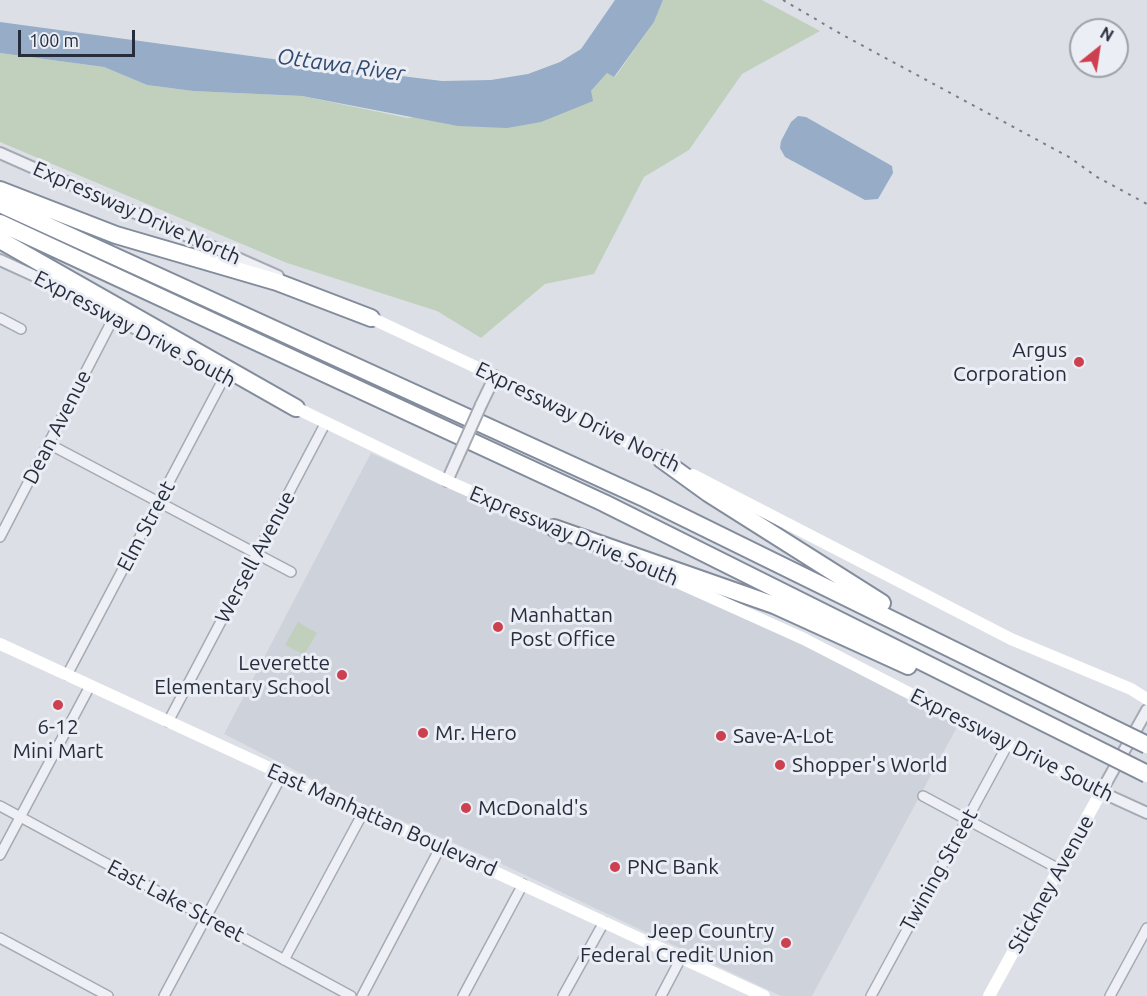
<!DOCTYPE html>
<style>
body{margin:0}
#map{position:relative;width:1147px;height:996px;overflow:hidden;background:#dce0e6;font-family:Ubuntu,sans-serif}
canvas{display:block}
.north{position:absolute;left:1069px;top:18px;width:60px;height:60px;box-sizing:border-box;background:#ebeef4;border:2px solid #9ca1aa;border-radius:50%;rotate:30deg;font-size:16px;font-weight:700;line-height:24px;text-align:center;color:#262d3c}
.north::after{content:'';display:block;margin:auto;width:21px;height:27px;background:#cc4050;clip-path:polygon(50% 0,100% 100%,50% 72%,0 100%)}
.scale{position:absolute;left:18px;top:30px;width:117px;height:27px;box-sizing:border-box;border:3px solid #262d3c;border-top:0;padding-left:8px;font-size:18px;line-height:21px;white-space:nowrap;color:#262d3c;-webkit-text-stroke:4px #ebeef4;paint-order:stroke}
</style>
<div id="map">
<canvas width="1147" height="996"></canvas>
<div class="north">N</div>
<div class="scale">100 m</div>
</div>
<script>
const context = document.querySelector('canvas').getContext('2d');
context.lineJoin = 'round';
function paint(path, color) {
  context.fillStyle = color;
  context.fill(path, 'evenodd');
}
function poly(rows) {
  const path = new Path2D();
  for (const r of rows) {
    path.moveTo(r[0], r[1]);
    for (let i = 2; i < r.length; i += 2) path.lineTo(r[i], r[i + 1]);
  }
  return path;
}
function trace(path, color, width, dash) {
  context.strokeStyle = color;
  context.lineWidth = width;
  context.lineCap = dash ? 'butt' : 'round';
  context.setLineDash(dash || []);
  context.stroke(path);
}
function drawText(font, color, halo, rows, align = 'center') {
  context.font = font + ' Ubuntu,sans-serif';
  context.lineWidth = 6;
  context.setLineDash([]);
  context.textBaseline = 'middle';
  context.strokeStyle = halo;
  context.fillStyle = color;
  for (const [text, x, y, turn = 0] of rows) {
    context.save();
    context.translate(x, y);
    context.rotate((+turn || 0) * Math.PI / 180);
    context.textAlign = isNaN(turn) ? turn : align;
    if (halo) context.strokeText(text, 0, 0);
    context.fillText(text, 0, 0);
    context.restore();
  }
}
const built = poly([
 [371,453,503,513,746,617,931,709,957,727,812,996,781,996,491,859,351,799,224,734]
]);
const green = poly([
 [663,0,762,0,820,31,742,74,689,150,644,177,594,274,545,284,481,338,437,311,287,263,0,142,0,53,104,67,147,85,193,91,302,96,408,118,591,91,607,73,615,77,654,22],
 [298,622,317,633,304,655,285,645]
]);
const water = poly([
 [615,0,663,0,654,22,614,77,607,73,591,91,593,101,541,122,507,128,458,126,302,96,193,91,147,85,104,67,0,53,0,22,361,71,442,81,491,80,528,74,560,62,581,49],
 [798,116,806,117,892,166,893,173,878,199,865,200,785,157,780,148,781,141,791,122]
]);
const minor = poly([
 [0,318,21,329],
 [49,444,291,572],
 [0,537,114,317],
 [67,675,225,376],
 [168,722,325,424],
 [923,796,1059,869],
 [0,806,351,996],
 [0,855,90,686],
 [0,938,108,996],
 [284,960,364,811],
 [164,996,282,775],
 [362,996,441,846],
 [463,996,523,884],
 [563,996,604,922],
 [661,996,681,958],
 [871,996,1008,744],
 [1110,996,1147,928]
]);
const tertiary = poly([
 [0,153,278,276],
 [0,260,48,282,221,374],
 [481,405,495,376],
 [447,481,460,452],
 [1147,710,1101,792,1147,813]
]);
const secondary = poly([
 [371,318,495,376,667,462],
 [296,408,447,481,561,531],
 [693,475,1011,639,1131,689,1147,699],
 [646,568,804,639,1101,792,989,996],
 [0,644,764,996]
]);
const motorway = poly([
 [0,190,116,235,277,282,371,318],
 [0,204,646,499,1098,721],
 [0,223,604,503,1085,743],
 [0,240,296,408],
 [661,459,708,493,882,603],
 [554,528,774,605,908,666]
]);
const rail = poly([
 [783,0,841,34,1069,157,1097,177,1147,204]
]);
const tertiaryBridge = poly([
 [460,452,481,405]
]);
const motorwayBridge = poly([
 [1098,721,1147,745],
 [1085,743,1147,774]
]);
const markers = [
 [1079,362,6,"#cc4050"],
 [498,627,6,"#cc4050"],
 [342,675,6,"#cc4050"],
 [58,705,6,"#cc4050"],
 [423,733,6,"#cc4050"],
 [721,736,6,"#cc4050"],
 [780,765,6,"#cc4050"],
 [466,808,6,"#cc4050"],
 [615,867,6,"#cc4050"],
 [786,943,6,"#cc4050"]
];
const streetNames = [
 ["Expressway Drive North",137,213,24],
 ["Expressway Drive South",135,329,28],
 ["Expressway Drive North",578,417,26],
 ["Dean Avenue",57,427,-63],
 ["Elm Street",146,526,-62],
 ["Expressway Drive South",574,536,23],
 ["Wersell Avenue",255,557,-62],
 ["Expressway Drive South",1012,745,27],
 ["East Manhattan Boulevard",382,820,24],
 ["Twining Street",939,870,-61],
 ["Stickney Avenue",1051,884,-61],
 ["East Lake Street",176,901,28]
];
const poiNames = [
 ["Argus",1067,350,"right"],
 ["Corporation",1067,374,"right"],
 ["Manhattan",510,615],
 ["Post Office",510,639],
 ["Leverette",330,663,"right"],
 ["Elementary School",330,687,"right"],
 ["6-12",58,727,"center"],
 ["Mini Mart",58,751,"center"],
 ["Mr. Hero",435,733],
 ["Save-A-Lot",733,736],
 ["Shopper's World",792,765],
 ["McDonald's",478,808],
 ["PNC Bank",627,867],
 ["Jeep Country",774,931,"right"],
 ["Federal Credit Union",774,955,"right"]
];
const waterNames = [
 ["Ottawa River",341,65,8]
];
paint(built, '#ced2db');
paint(green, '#c1d0bd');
paint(water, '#96acc7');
trace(minor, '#a5aab3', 12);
trace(tertiary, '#a5aab3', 14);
trace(motorway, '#838c9d', 20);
trace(minor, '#eef0f5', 9);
trace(tertiary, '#eef0f5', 10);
trace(secondary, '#fff', 12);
trace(motorway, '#fff', 16);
trace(rail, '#767e8f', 2, [3, 6]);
trace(tertiaryBridge, '#a5aab3', 14, []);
trace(motorwayBridge, '#838c9d', 20, []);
trace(tertiaryBridge, '#eef0f5', 10);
trace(motorwayBridge, '#fff', 16);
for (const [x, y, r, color] of markers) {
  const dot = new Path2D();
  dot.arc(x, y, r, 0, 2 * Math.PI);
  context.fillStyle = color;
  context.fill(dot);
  trace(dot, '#ebeef4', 2);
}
drawText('21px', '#262d3c', '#ebeef4', streetNames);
drawText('21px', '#262d3c', '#ebeef4', poiNames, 'left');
drawText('italic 22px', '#314a6f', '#ebeef4', waterNames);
</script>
